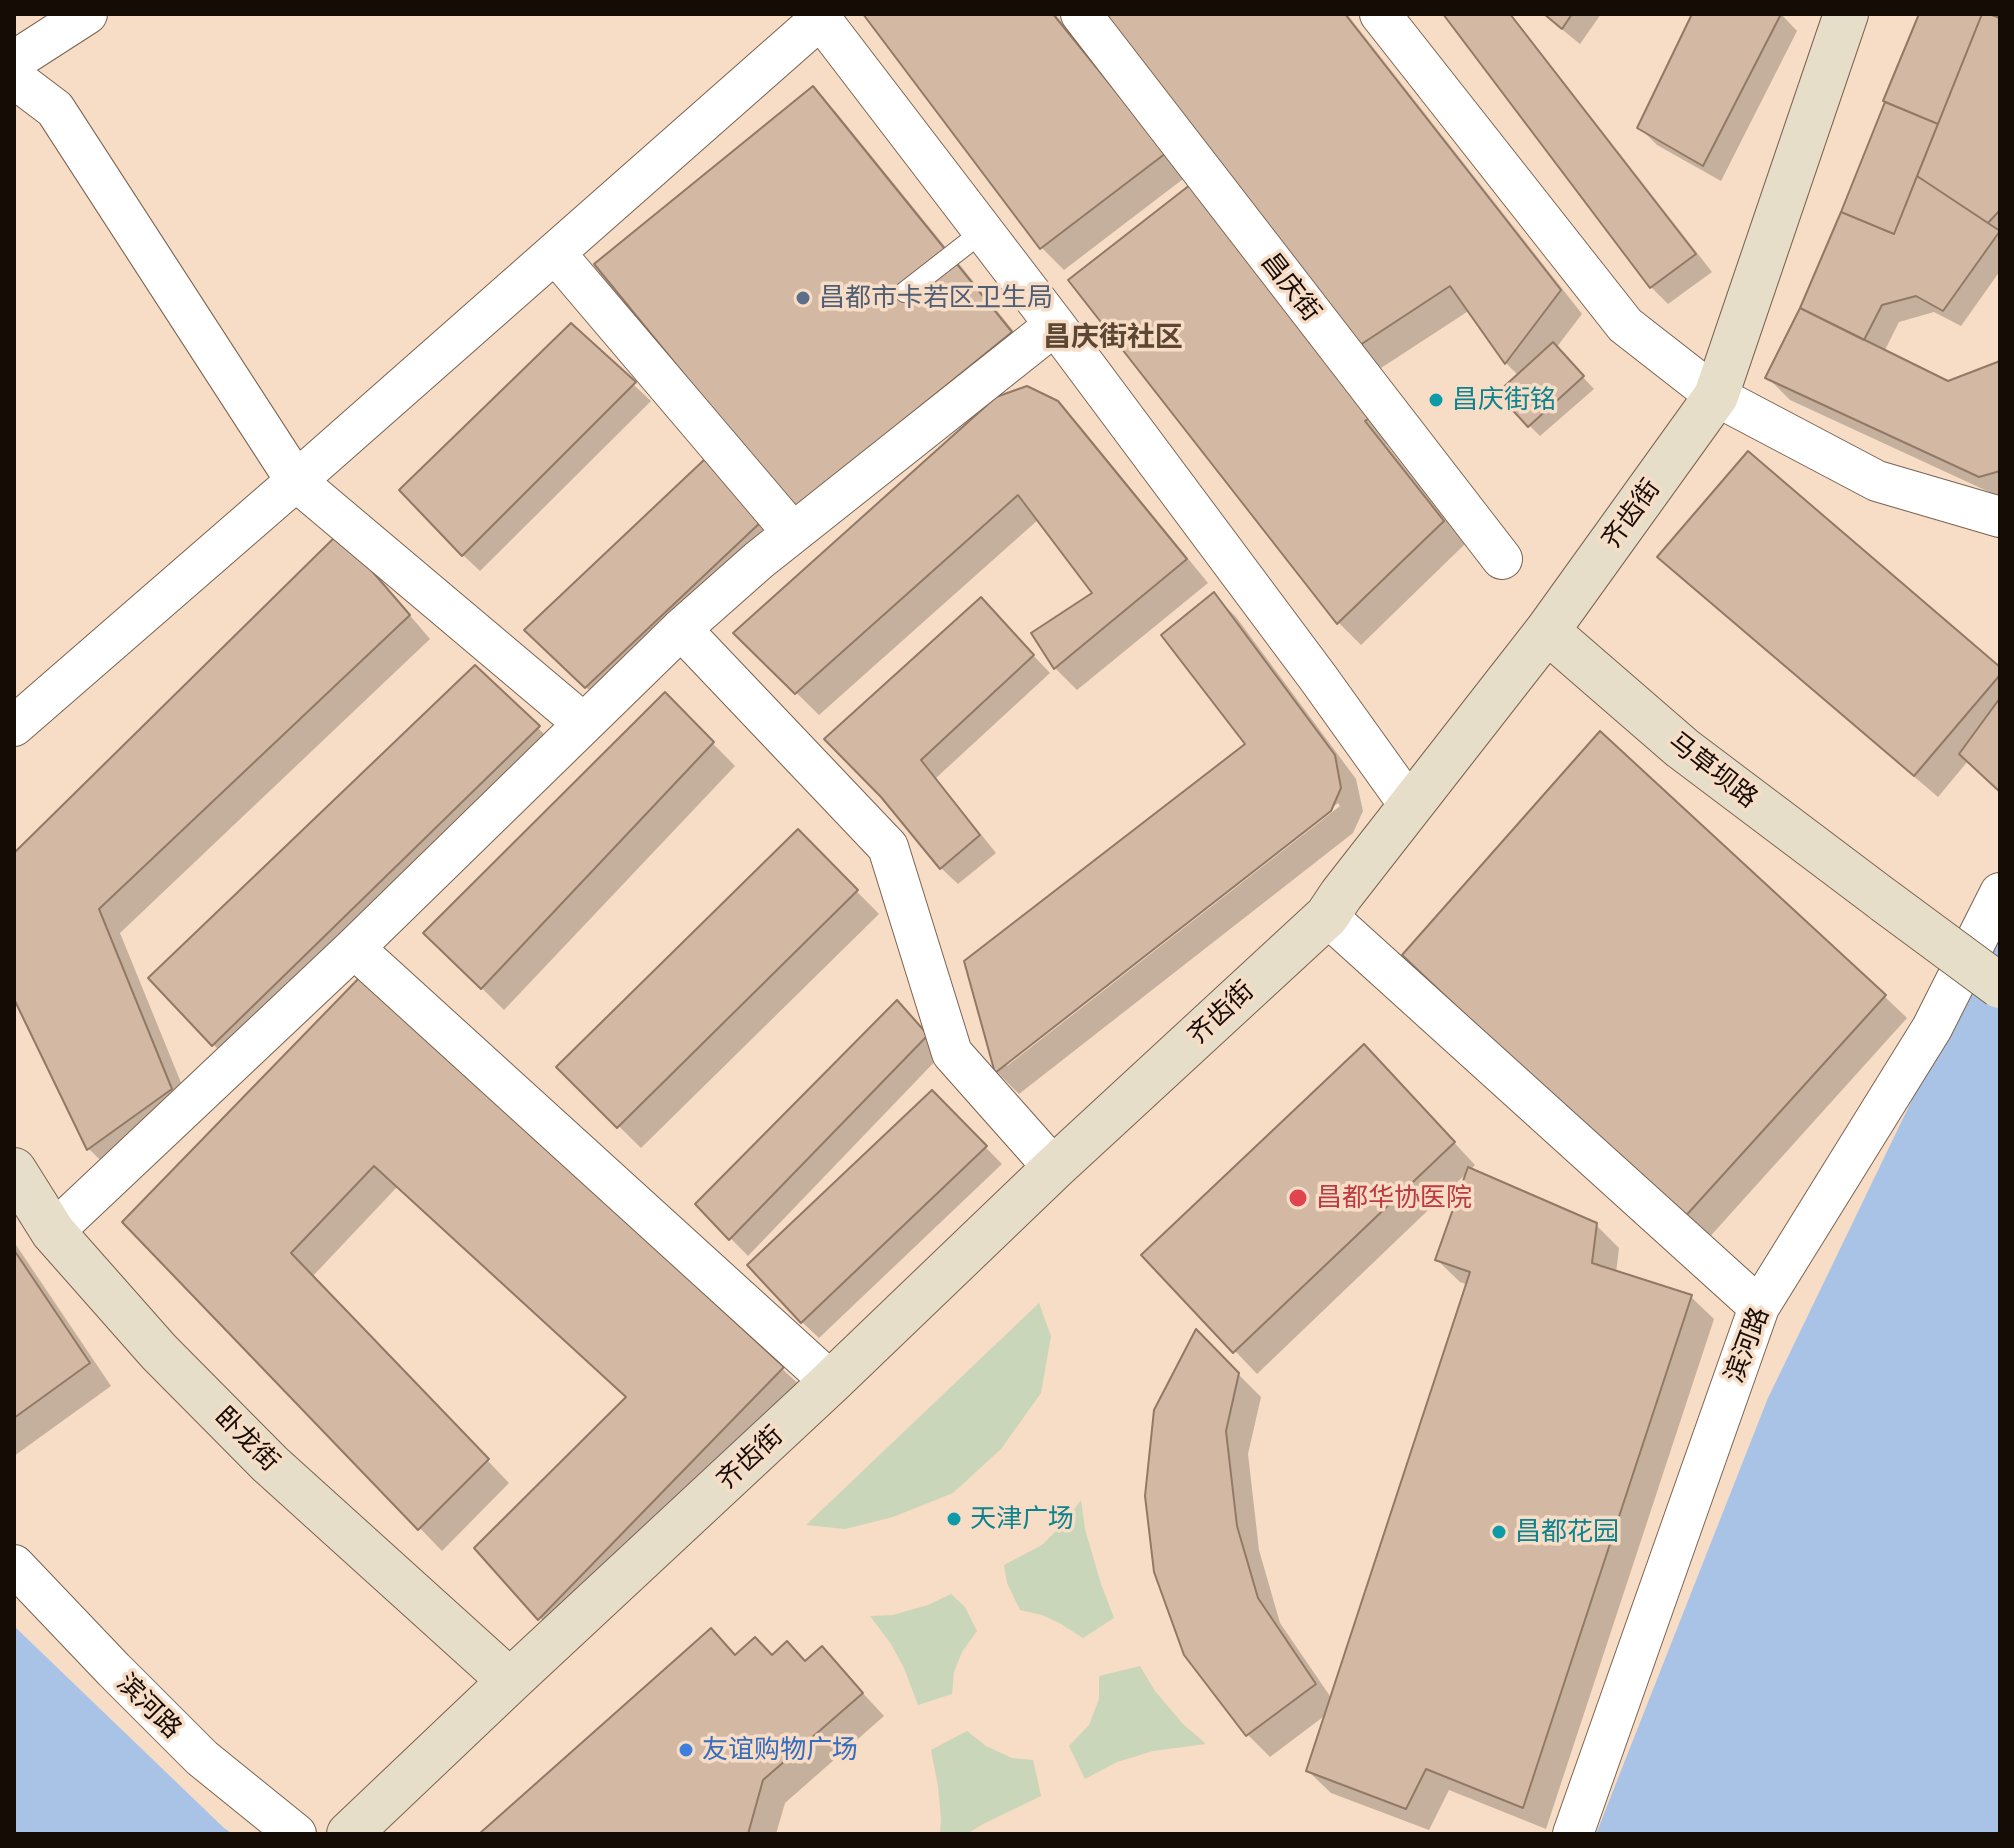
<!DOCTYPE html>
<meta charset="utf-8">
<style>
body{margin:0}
#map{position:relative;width:2014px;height:1848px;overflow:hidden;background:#f7dcc6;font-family:"Asap Condensed",sans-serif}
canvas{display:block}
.frame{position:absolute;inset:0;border:16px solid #150c06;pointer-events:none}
</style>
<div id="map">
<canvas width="2014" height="1848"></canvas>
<div class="frame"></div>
</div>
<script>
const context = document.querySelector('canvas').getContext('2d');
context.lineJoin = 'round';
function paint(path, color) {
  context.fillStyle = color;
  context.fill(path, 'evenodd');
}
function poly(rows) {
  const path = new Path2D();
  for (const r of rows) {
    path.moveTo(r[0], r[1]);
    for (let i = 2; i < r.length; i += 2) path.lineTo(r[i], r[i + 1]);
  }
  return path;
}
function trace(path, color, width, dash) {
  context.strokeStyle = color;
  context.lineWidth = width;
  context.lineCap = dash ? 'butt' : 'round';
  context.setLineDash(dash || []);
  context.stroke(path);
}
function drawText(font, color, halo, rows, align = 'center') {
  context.font = font + ' "Asap Condensed","Noto Sans SC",sans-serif';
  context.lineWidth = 7;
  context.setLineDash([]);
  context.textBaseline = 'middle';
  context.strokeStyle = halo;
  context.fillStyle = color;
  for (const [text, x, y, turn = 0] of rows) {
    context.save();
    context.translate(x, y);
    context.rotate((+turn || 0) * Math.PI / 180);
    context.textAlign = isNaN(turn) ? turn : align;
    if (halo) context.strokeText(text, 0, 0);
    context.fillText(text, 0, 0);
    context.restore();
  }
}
const green = poly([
 [1039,1303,1051,1336,1041,1393,1001,1449,953,1493,893,1517,845,1529,806,1525],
 [1081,1500,1085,1529,1101,1584,1114,1618,1083,1638,1061,1624,1042,1615,1020,1610,1007,1583,1004,1565,1042,1545,1063,1524],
 [951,1594,965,1607,977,1631,962,1652,954,1672,952,1694,918,1705,904,1668,891,1644,870,1616,893,1615,928,1605],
 [1140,1666,1155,1691,1183,1724,1206,1744,1153,1751,1117,1762,1085,1779,1069,1746,1089,1725,1099,1699,1099,1676],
 [967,1731,986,1746,1012,1758,1033,1760,1041,1796,983,1824,967,1834,940,1834,941,1819,938,1786,931,1750]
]);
const water = poly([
 [2000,925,2000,1834,1596,1834,1768,1398,1953,1015],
 [14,1626,224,1828,233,1834,14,1834]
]);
const shadow = poly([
 [866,14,1055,14,1187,176,1064,270,1042,248],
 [1104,14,1347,14,1582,314,1556,348,1594,389,1540,436,1529,425,1519,376,1506,363,1470,310,1381,368,1359,346],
 [1445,14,1511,14,1712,272,1668,304,1651,287],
 [1543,14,1601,14,1580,44],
 [1694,14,1781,14,1797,31,1721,181,1657,145,1640,128],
 [1921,14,2000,14,2000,271,1961,326,1934,312,1899,322,1884,352,1947,383,2000,363,2000,497,1790,400,1767,377,1801,311,1843,214],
 [813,89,835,111,1033,355,818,530],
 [1195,184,1399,435,1386,444,1465,544,1361,645,1339,623,1071,280],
 [571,326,651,401,480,571,463,555],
 [1057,402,1080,426,1208,583,1077,690,1055,668,1095,594,1039,519,819,715,736,633],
 [705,462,778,538,604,704,543,647],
 [1660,557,2000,669,2000,791,1968,761,1938,797,1683,579],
 [361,558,430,639,120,933,193,1112,111,1171,88,1148,14,995,14,856],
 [1214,595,1236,617,1356,779,1363,811,1353,833,1019,1094,997,1072,966,962,1248,744],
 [1338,803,1340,806,1007,1066,1007,1061],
 [997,617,1050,673,936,778,996,853,958,884,941,868,883,795],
 [475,668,561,750,235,1067,213,1044],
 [665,695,735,766,504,1010,426,933],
 [798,832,879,914,641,1148,559,1067],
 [1427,977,1884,996,1907,1018,1706,1241],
 [361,979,805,1390,562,1641,476,1549,628,1398,397,1187,312,1277,509,1483,442,1551,124,1222],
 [897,1003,943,1053,748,1256,698,1205],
 [1386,1069,1475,1165,1470,1170,1596,1225,1619,1248,1616,1273,1691,1297,1714,1319,1546,1829,1449,1790,1429,1830,1331,1793,1308,1771,1327,1714,1270,1757,1248,1735,1186,1654,1196,1332,1261,1397,1248,1454,1259,1550,1280,1623,1332,1699,1468,1285,1460,1282,1437,1260,1469,1171,1257,1374,1144,1255],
 [932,1093,1002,1164,819,1338,802,1322],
 [14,1242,111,1386,14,1456],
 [711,1631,736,1656,773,1657,806,1662,822,1649,884,1716,785,1803,776,1834,482,1834]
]);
const building = poly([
 [863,14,1053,14,1166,153,1040,249,863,14],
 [1101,14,1345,14,1561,290,1505,364,1450,286,1357,347,1101,14],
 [1443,14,1510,14,1696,254,1650,288,1443,14],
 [1544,14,1572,14,1562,29,1544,14],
 [1692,14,1781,14,1703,166,1637,128,1692,14],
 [1919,14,1982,14,1938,124,1883,101,1919,14],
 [1982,14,1989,14,2000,18,2000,210,1988,223,1917,176,1982,14],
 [813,86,1012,332,794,509,594,264,813,86],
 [1885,102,1938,124,1894,234,1841,212,1885,102],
 [1917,176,2000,231,1943,311,1916,296,1882,305,1864,340,1800,308,1841,212,1894,234,1917,176],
 [1195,181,1378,412,1365,421,1444,521,1337,624,1068,280,1195,181],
 [1800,308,1948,381,2000,361,2000,471,1979,477,1765,378,1800,308],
 [571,323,636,382,462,556,399,490,571,323],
 [1553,342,1584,376,1528,427,1497,393,1553,342],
 [1027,386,1058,401,1187,559,1054,669,1031,633,1092,593,1018,495,795,694,733,633,996,397,1027,386],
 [1748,451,2000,667,2000,675,1914,776,1657,557,1748,451],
 [705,459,763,520,585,688,524,630,705,459],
 [339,533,410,615,99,909,172,1089,87,1150,14,999,14,853,339,533],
 [1214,592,1335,755,1341,788,1331,811,995,1073,964,961,1245,744,1161,635,1214,592],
 [981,597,1034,655,921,760,980,835,940,869,881,797,824,739,981,597],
 [475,665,540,726,212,1046,148,978,475,665],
 [665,692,714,742,481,989,423,933,665,692],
 [2000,698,2000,792,1959,754,2000,698],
 [1600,731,1886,995,1682,1220,1402,955,1600,731],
 [798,829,858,890,617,1128,556,1067,798,829],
 [361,976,784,1367,538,1620,474,1548,626,1397,374,1166,291,1253,489,1459,418,1530,122,1222,361,976],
 [897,1000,928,1035,729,1240,695,1204,897,1000],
 [1364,1044,1455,1142,1233,1353,1141,1255,1364,1044],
 [932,1090,987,1146,801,1323,747,1265,932,1090],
 [1468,1167,1597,1223,1592,1263,1692,1295,1523,1808,1426,1769,1406,1809,1306,1771,1470,1272,1435,1260,1468,1167],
 [14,1250,90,1363,14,1418,14,1250],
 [1196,1329,1239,1373,1226,1431,1237,1526,1258,1598,1316,1684,1246,1736,1184,1655,1154,1572,1145,1496,1154,1410,1196,1329],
 [711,1628,735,1655,755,1637,772,1655,787,1641,805,1661,822,1646,863,1693,763,1780,748,1834,479,1834,711,1628]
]);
const lane = poly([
 [905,292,982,232]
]);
const street = poly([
 [817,14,1055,325,1319,679,1410,806],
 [1081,14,1502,559],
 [1380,14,1625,325,1716,396,1877,481,2000,517],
 [14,61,87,14],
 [14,78,55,109,296,481,583,723],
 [555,253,793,533],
 [681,629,888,847,952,1053,1054,1168],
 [14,726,296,481,820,19],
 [1327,916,1759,1307],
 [354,948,831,1382],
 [53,1232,354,948,681,629,759,560,1055,325],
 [14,1565,114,1670,202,1758,296,1834],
 [1573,1834,1759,1307,1932,1028,2000,893]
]);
const secondary = poly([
 [1547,631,1682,748,1885,901],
 [14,1170,53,1232,159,1352,270,1464,510,1681],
 [349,1834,510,1681,831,1382,1054,1168,1327,916,1341,895,1547,631,1716,396,1846,14]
]);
const secondaryBridge = poly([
 [1885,901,2000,986]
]);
const markers = [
 [803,298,8,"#5c6f8a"],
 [1436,400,8,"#0f9aa8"],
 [1298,1198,10,"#e0444e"],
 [954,1519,8,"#0f9aa8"],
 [1499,1532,8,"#0f9aa8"],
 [686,1750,8,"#3f7fe0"]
];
const streetNames = [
 ["昌庆街",1291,287,52],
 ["齐齿街",1631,514,-54],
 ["马草坝路",1713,770,38],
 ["齐齿街",1221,1013,-43],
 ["滨河路",1747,1345,-69],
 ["卧龙街",247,1439,45],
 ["齐齿街",750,1458,-43],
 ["滨河路",149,1706,45]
];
const serviceNames = [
 ["昌都市卡若区卫生局",819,298]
];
const cultureNames = [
 ["昌庆街铭",1452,400],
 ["天津广场",970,1519],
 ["昌都花园",1515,1532]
];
const healthNames = [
 ["昌都华协医院",1316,1198]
];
const shopNames = [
 ["友谊购物广场",702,1750]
];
const neighbourhoodNames = [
 ["昌庆街社区",1113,337]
];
paint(green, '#cad6b9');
paint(water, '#a9c3e7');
paint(shadow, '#0003');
paint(building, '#d3b9a4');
trace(building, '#917966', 2);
trace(lane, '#7a6350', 22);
trace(street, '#7a6350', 42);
trace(secondary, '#7a6350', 46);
trace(lane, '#fff', 20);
trace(street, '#fff', 40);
trace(secondary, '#e7deca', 44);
trace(secondaryBridge, '#7a6350', 46, []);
trace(secondaryBridge, '#e7deca', 44);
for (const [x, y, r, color] of markers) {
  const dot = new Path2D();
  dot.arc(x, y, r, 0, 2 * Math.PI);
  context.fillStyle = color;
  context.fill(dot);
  trace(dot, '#f7dcc6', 3);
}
drawText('26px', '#150c06', '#f7dcc6', streetNames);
drawText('26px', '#4e5e75', '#f7dcc6', serviceNames, 'left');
drawText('26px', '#0d838f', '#f7dcc6', cultureNames, 'left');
drawText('26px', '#be3a42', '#f7dcc6', healthNames, 'left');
drawText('26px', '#366cbe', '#f7dcc6', shopNames, 'left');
drawText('bold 28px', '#5c4734', '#f7dcc6', neighbourhoodNames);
</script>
